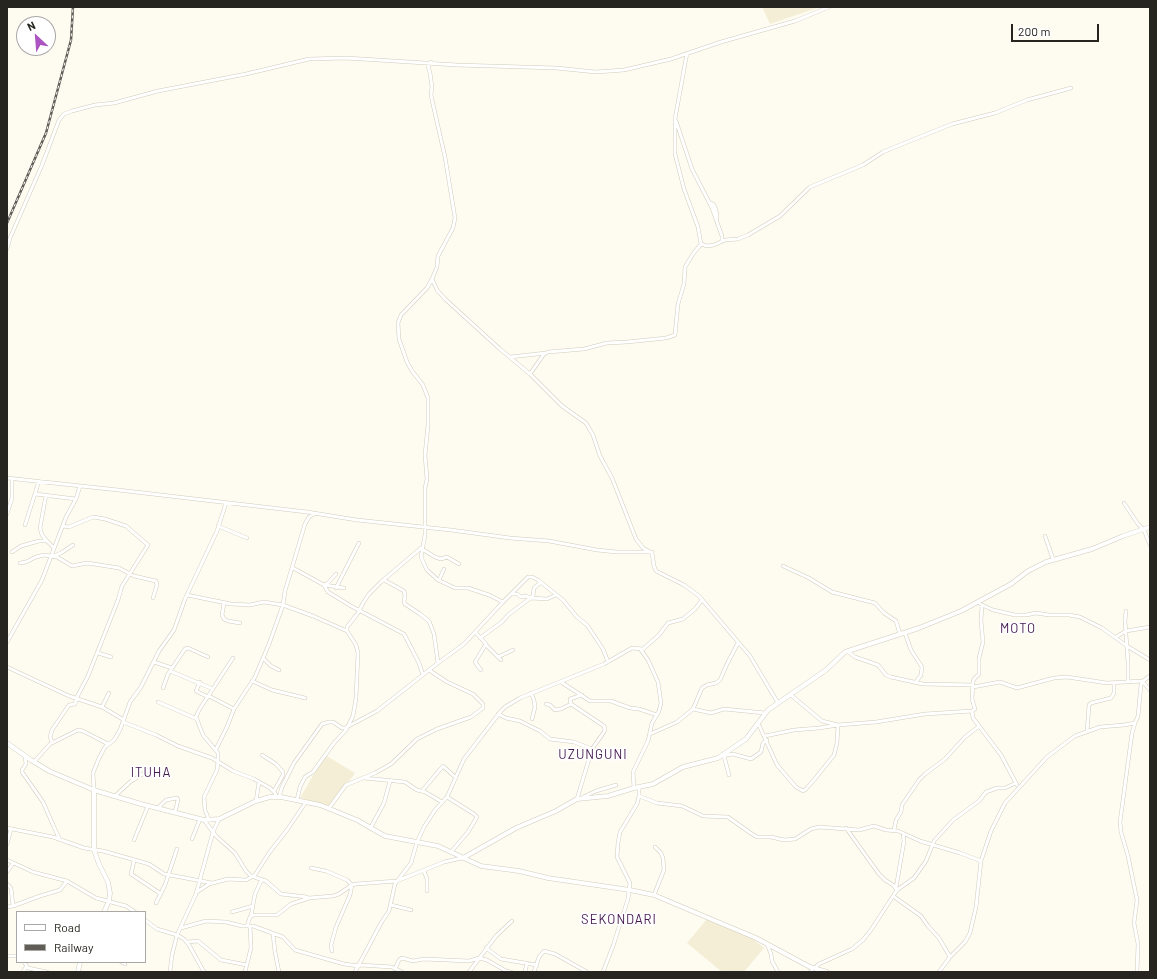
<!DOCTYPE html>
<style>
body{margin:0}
#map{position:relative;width:1157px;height:979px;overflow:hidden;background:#fefbf1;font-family:Barlow,sans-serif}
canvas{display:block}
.frame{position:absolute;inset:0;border:8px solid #27251f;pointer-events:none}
.legend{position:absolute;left:16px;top:911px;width:130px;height:52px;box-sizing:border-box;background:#fff;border:1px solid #a9a8a5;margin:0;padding:5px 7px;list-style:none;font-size:12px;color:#27251f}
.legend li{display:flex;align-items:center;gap:8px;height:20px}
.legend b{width:20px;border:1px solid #a9a8a5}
.north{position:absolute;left:16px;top:16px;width:40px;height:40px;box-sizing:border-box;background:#fff;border:1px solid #a9a8a5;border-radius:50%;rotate:334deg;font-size:11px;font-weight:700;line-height:16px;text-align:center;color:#27251f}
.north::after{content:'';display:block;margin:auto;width:14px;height:18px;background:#ab54c2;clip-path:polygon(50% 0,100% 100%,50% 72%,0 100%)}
.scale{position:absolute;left:1011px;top:24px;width:88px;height:18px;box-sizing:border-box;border:2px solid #27251f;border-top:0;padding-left:5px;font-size:12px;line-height:14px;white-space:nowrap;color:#27251f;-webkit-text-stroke:3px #fff;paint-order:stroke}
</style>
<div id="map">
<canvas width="1157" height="979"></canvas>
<div class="frame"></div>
<ul class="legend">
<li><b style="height:5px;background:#fff"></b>Road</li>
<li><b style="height:5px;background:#5f5d56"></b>Railway</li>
</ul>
<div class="north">N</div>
<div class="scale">200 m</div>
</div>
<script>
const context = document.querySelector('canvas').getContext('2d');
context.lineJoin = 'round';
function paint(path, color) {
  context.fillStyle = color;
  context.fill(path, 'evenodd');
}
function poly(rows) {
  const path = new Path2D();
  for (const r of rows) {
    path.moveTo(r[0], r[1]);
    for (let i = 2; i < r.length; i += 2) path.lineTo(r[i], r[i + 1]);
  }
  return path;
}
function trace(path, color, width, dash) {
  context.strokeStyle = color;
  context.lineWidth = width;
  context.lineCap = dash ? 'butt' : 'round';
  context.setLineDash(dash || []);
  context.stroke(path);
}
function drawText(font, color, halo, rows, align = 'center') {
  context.font = font + ' Barlow,sans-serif';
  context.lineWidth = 3.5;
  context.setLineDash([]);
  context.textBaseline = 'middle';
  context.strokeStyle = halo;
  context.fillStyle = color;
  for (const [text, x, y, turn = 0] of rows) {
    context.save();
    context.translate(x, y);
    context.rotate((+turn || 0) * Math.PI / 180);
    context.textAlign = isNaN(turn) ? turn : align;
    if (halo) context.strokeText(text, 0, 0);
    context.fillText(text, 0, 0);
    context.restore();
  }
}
const built = poly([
 [762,7,820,7,770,24],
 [325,755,355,773,331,806,300,798],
 [707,919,749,936,764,948,744,972,722,972,687,943]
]);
const street = poly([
 [687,53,675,119,675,154,684,189,698,227,701,244,707,246,714,245,725,240,738,239,748,235,780,216,810,187,863,165,883,152,900,145,952,124,995,113,1027,100,1071,88],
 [431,62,428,66,430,73,432,87,431,94,432,100,445,157,455,218,453,228,438,256,437,267,432,279,427,288,401,315,398,323,399,339,407,362,412,371,423,385,428,398,428,425,425,455,427,479,425,488,425,535,421,557,427,570,438,580,455,588,468,588,489,595,503,602],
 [676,121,692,169,712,208,722,236,722,241],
 [710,203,713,204,715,207,717,215,717,221],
 [7,249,10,238,42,165,59,120,64,114,72,111,95,105,114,103,158,91,246,74,309,59,346,58,457,65,556,68,596,72,624,70,671,59,721,42,795,21,829,7],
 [432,279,437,290,445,299,500,349,530,374,562,406,586,423,593,435,600,456,612,478,636,539,643,548,652,553,654,566,656,571,684,585,699,596,750,656,778,703],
 [510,357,546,353],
 [530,374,544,354,548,352,584,349,607,343,627,342,666,338,675,335,678,304,684,284,685,267,693,254,701,244],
 [7,478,118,490,307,512,357,520,451,530,510,538,549,541,597,550,617,552,652,552],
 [35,494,76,499],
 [46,495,40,528,42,535,47,541],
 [1124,503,1138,524,1144,530,1150,545],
 [7,514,12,498,12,479],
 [25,525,39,481],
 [218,526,247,538],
 [1045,536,1053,559],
 [422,549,435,557,441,559,447,557,459,564],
 [12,552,21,546,39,541,47,541,54,548],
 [53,556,61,553,73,545],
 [20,563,26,562,36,557,44,555,57,557,72,566,87,563,119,568,134,576,156,581,157,585,153,598],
 [783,566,809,578,832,592,875,603,884,613,896,621,900,634],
 [293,568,324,585,327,584,336,574],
 [384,580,404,591,405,595,404,602,405,604,420,614,429,621,434,634,438,663],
 [439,580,444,569],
 [324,585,328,592,351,606,404,634,419,663,423,675],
 [325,585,344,588],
 [336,588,359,543],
 [512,594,517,594,521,597,526,596,531,598,547,599,556,595],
 [187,595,231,604,250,605,264,602,283,605,313,616,347,631],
 [224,603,222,615,224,619,228,621,240,623],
 [980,604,993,610,1015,615,1026,615,1036,613,1049,615,1069,615,1080,617,1102,628,1127,646,1150,660],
 [982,605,981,621,983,642,979,658,979,674,974,679,973,682,972,699,975,709,972,711,973,718,1001,755,1017,785],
 [1126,611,1125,621,1128,662,1128,682],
 [476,633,486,644,475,662,481,670],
 [905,633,911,650,922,667,921,675,915,683],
 [1116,637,1126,631,1150,627],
 [480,638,502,622,508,615,533,596,534,588,540,583],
 [7,642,42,580,66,517,76,499,80,486],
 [486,645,501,660],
 [847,651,855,657,878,665,886,675,891,677,923,684,973,685],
 [98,653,111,657],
 [498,657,513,650],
 [263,658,271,666,279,670],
 [154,662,172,668],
 [7,667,69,696,102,707,124,720],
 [170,671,213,689],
 [252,681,272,690,305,698],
 [1142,681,1150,690],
 [200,682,196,691,208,697],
 [561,682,590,701,611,701,630,708,639,709,657,715],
 [973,687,1000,682,1017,688,1054,678,1067,677,1107,683,1143,681],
 [163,688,168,674,185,649,188,648,208,657],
 [531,693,534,700,535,707,532,719],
 [791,695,822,721,838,725,876,722,925,714,972,711],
 [209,696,234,709],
 [158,702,197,719],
 [546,704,550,705,555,710,561,709,571,704],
 [102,707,109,693],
 [693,709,702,688,707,685,716,683,720,680,727,664,738,643],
 [498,714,506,718,520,721,540,731,550,739,574,742,592,749],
 [123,722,156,735,178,746,212,758,233,771,254,779,270,788,275,793,276,797],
 [758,723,777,765,796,787,803,791,806,789,814,780,834,755,837,743,838,725,819,728,794,730,765,736],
 [1135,723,1132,733,1120,822,1121,832,1128,856,1137,900,1134,923,1138,944,1137,972],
 [1087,732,1089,705,1091,703,1111,698,1114,693,1114,684],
 [650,734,677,722,693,709,711,713,724,709,765,713],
 [52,742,50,737,52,730,69,705,75,704,77,697,88,676,118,600,122,586,148,545,126,526,105,519,93,517,69,527,63,526],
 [216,749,227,727,234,709,255,677,269,644,283,605,285,591,305,524,309,517,314,514],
 [262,755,276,764,283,772,283,775,274,791],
 [722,756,733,754,751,759,761,752,763,743,767,740],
 [724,756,729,775],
 [25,757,26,764,22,770,22,772,43,802,54,827,60,840],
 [34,762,50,744,78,730,83,731,108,744],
 [364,778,405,782,417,790,425,792,442,802],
 [634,788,633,772,648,741,652,723,659,711,661,703,658,682,648,660,641,650],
 [94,790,93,773,99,758,105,747,114,740,120,730,130,702,141,687,159,651,174,630,185,599,217,531,226,503],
 [422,791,443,766,456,778],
 [115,796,130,782,149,770],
 [639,796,657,803,682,806,703,816,728,817,749,832,757,837,771,837,784,840,795,839,811,829,819,827,859,830,874,826,886,830,898,831,920,841,960,853,981,861],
 [279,797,282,787,294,763,322,724,329,722,333,722,342,728,345,728,377,711,438,663,464,644,503,602,528,577,532,577,538,580,563,600,577,617,587,625,603,649,608,662],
 [447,797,474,814,477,817,468,832,451,852],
 [583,797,596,791,616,785],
 [577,799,592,749,604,732,605,729,604,726,571,704,570,699,582,695],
 [297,800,300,787,305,777,313,772,334,743,346,730,353,716,356,698,358,653,356,645,347,631,347,627,358,613,363,603,369,594,381,582,421,548],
 [256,801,259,782],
 [158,808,166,800,177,798,178,800,175,812],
 [329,808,346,785,375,773,391,764,417,739,437,729,471,717,483,708,483,704,473,694,447,682,429,670],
 [204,820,216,836,235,853,246,871,251,876,266,881,281,894,307,897],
 [209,820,205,810,204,797,217,770,218,761,218,753,203,735,196,717,199,710,233,658],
 [371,827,384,803,390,781],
 [7,828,53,837,84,848,103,851,149,864,164,874,212,883],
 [846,828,879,874,885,880,893,885,897,890],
 [894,830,896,820,901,812,902,805,919,780,925,774,945,759,965,737,978,727],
 [192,839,200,819],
 [134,840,148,806],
 [7,844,11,829],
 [7,860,33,872,67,881,96,898,126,906,135,912],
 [134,861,131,874,161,894],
 [311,868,326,871,347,880,352,885,350,895,336,927,331,945,332,951],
 [424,871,427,879,427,891],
 [7,872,13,863],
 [7,884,11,888,13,906],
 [896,888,904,841,903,833],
 [197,892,209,884,228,879,246,880,255,875,269,853,287,830,306,802],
 [654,895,664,870,663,858,661,853,655,847],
 [893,896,921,916,928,926,939,938,950,957],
 [156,903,165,885,177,849],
 [391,905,411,910],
 [7,907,13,906,40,896,60,890,67,881],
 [232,912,253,906],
 [251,916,255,894,262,879],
 [145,920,157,929,177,935,184,939,189,945,204,972],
 [247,926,250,917,253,915,277,915,291,904,309,898,333,896,339,894,352,885,356,884,397,881,444,862,462,858],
 [181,928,206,921,226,922,242,926,253,926,283,937,295,950,344,964,359,966],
 [273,934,275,952,279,972],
 [187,942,198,941,221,960,247,965],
 [767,944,771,954,772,961,778,972],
 [486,948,501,959,537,965],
 [7,956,17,956],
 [24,962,28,968,47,972],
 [121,962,125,964],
 [360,965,392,967,402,972],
 [395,969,399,960,402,958,413,961,424,959,469,961,479,958,487,960,506,971,511,972],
 [23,972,26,967],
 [170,972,172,955,177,935,196,894,213,832,219,819],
 [245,972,251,948,250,926],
 [355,972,381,923,389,911,395,884,411,863,417,842,424,827,435,810,447,797,464,759,501,711,505,707,520,698,604,664,632,648,643,649,659,635,668,623,683,619,695,609,702,600],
 [469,972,496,936,512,921],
 [525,972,527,963],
 [534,972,539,957,544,951,555,954,587,972],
 [603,972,613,946,628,899,630,883,617,857,618,843,620,832,637,804,639,796,639,787],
 [810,972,819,964,852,949,863,940,871,930,897,890,914,878,926,861,934,841,953,820,979,801,986,792,997,788,1005,788,1016,783],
 [939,972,950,957,965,942,970,933,976,907,981,861,991,831,1005,803,1047,757,1075,736,1100,727,1124,725,1135,723,1138,716,1141,685,1143,681,1150,676]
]);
const secondary = poly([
 [7,743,31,760,49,771,94,790,141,804,204,820,219,819,256,801,270,797,281,797,320,805,357,820,385,836,438,846,481,866,519,871,548,878,630,890,654,895,756,938,810,967,827,972],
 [94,790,94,850,99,864,108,882,110,893,109,901,104,912],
 [463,858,516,828,556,811,577,799,608,796,634,788,653,784,683,767,718,758,746,739,768,710,826,670,845,652,919,628,961,611,1011,584,1028,571,1046,562,1092,549,1123,536,1150,527],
 [78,972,80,962]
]);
const rail = poly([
 [7,223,46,133,71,40,73,7]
]);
const quarterNames = [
 ["MOTO",1018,629],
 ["UZUNGUNI",593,755],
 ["ITUHA",151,773],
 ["SEKONDARI",619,920]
];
paint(built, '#f5eed6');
trace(street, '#d0cbbb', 4);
trace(secondary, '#d0cbbb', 5);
trace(street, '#fff', 3);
trace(secondary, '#fff', 4);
trace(rail, '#5f5d56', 2.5);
trace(rail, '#fff', 1, [3]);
context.letterSpacing = '1px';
drawText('13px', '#451b50', '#fff', quarterNames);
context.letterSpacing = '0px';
</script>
